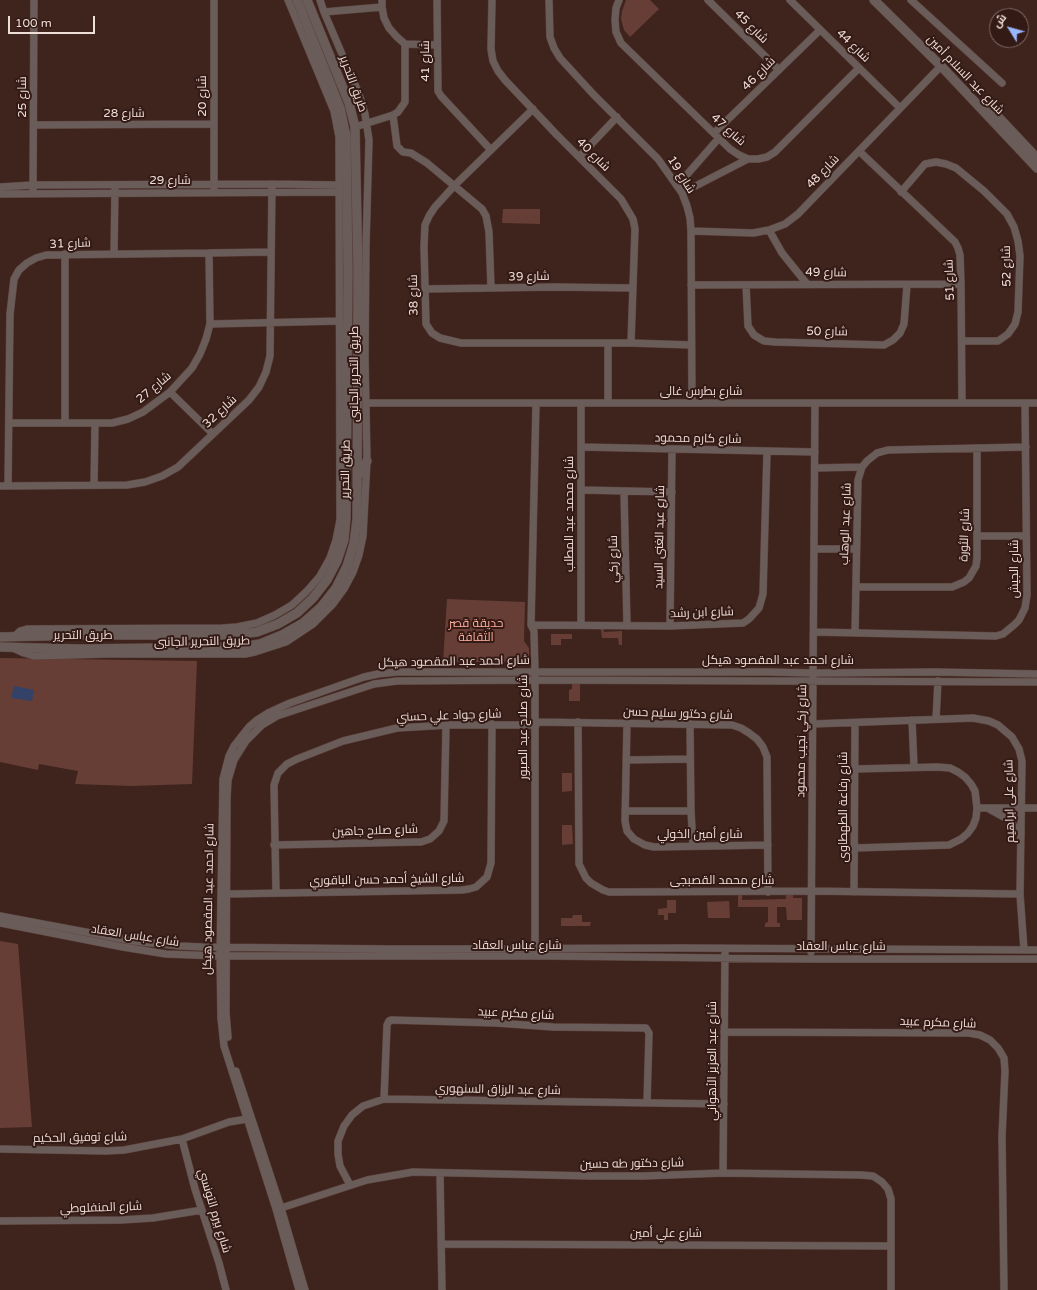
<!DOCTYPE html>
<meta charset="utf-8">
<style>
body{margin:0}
#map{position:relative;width:1037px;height:1290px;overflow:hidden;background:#3f241e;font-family:"Varela Round",Cairo,sans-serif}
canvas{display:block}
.north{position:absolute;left:989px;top:8px;width:40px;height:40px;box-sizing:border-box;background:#341a15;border:1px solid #7f6863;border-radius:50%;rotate:307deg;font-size:11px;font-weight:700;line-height:16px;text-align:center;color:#efddd8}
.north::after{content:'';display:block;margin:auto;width:14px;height:18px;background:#99b5fd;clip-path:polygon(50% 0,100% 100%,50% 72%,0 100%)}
.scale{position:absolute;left:8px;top:16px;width:87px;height:18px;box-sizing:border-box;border:2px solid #efddd8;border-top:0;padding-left:5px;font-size:12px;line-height:14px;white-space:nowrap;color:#efddd8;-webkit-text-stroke:3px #341a15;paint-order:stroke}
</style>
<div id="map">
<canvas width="1037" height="1290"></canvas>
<div class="north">ش</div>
<div class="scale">100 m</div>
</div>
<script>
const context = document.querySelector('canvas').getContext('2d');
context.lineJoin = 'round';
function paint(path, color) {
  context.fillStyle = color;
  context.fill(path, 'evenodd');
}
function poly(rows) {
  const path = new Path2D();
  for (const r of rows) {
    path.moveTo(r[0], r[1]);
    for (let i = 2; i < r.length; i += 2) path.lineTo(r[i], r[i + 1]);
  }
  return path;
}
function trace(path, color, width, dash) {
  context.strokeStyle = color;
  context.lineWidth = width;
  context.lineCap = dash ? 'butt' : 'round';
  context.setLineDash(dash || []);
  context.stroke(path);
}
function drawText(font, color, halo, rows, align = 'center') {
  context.font = font + ' "Varela Round",Cairo,sans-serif';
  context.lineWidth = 4;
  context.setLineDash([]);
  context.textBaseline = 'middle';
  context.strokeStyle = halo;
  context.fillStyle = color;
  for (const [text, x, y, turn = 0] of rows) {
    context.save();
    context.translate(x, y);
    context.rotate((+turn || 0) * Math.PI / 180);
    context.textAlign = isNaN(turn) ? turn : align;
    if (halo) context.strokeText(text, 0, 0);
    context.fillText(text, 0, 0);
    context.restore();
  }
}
const green = poly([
 [626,0,650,0,659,9,630,37,624,30,621,19,622,11],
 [503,209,540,209,540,224,502,223],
 [447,599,525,602,524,641,529,648,529,662,443,662],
 [599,626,604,626,604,632,622,631,622,645,619,645,618,638,602,638,601,630,600,630],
 [551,634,572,634,572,639,561,639,561,645,551,645],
 [0,658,197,661,192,784,131,786,75,784,78,771,39,764,38,770,0,762],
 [572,682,580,682,580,701,569,701,569,690,572,689],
 [562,773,572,773,572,791,562,792],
 [562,825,572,825,573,844,562,845],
 [786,893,793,893,793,898,802,898,802,920,787,920,786,907,777,907,777,923,780,923,780,927,765,927,765,923,768,922,768,907,738,907,738,895,742,895,742,900,786,899],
 [667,900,676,900,676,913,668,913,668,920,664,920,664,915,658,915,658,909,667,908],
 [729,901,730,918,708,918,707,902],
 [573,915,582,915,582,922,591,922,590,926,561,926,561,918,572,918],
 [0,941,18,944,32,1127,0,1128]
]);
const water = poly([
 [14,686,34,690,32,701,11,698]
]);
const minor = poly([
 [382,0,382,7,384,18,389,28,397,37,405,44,437,45],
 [437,0,438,91,441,96,491,150],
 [492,0,491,49,493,61,498,71,505,80,556,134,621,199,633,219,635,229,631,343],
 [549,0,550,37,554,48,560,58,594,95,658,159,682,193,687,206,690,218,691,231,692,403],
 [619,0,616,8,615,20,616,32,621,43,730,149,739,155,748,159,758,159,767,157,775,152,859,68],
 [708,0,779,70],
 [790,0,900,108],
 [911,0,1002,83],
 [324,12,382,7],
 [533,109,454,186,435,207,429,216,425,225,424,246,426,324,432,333,440,338,461,343,631,343,691,345],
 [393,115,397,146,403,152,411,153,427,163,482,209,486,216,489,232,491,288],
 [34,125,214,124],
 [355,127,393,115,398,112,405,102,405,44],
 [714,133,820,30],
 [859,151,955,242,958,248,960,255,961,284,962,403],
 [579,157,617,117],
 [677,186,719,138],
 [0,187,33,185,272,184,339,185],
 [214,188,214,0],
 [33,189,34,0],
 [901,192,925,164,936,162,946,164,956,168,984,191,1007,214,1014,227,1018,241,1020,256,1018,312,1015,324,1008,334,998,341,962,341],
 [682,193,748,159],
 [0,194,339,192],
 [769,230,782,253,807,284],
 [691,231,753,233,769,230,785,224,798,214,941,66],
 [114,254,115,188],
 [691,285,961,284],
 [746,285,748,326,754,335,764,341,775,342,884,345,893,340,900,333,904,324,907,285],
 [425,289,555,287,633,288],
 [210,324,340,321],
 [170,392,213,434],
 [366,403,1037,403],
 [608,403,608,344],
 [9,423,112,423,128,419,143,412,170,392,192,368,200,354,206,339,210,324,209,253],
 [65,423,65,254],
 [581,447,815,452],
 [815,468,862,467],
 [94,485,95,424],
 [0,486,127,485,145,482,162,476,178,467,249,400,259,387,266,372,270,356,272,184],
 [8,486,10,314,14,279,19,270,27,263,36,258,46,255,209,253,271,252],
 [581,490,672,492],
 [624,491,627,626],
 [978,536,1026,536],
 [814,549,856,549],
 [856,587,952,587,964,582,969,578,976,566,977,558,977,448],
 [531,625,670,626,743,623,749,619,759,608,763,594,767,451],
 [581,625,581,403],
 [670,626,672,449],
 [814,632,996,636,1003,634,1014,625,1019,620,1025,608,1027,595,1025,403],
 [855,633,858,480,862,467,867,461,877,453,888,450,1026,447],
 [14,637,20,631,27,629,223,628,237,627,257,623,275,615,292,605,307,591,320,576,330,558,336,540,340,520,339,137,334,111,288,0],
 [13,648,24,653,34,656,108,654,245,654,255,652,286,642,313,624,333,604,344,589,353,572,359,555,363,536,367,461,365,357,366,245,369,140,365,114,359,94,324,12,320,0],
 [936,719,938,681],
 [912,720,914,767],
 [536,722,732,725,741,728,749,733,757,739,763,747,767,757,768,892],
 [578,722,579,864,586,878,591,883,603,890,609,892,621,892,811,891,1020,894],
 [627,723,625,821,627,831,634,839,645,845,654,847,768,845],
 [690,724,691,811,693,846],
 [813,724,973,718,989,721,998,725,1012,737,1019,749,1022,761,1020,894,1024,950],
 [626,760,690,759],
 [977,808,1037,808],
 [989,809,1009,820,1021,834],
 [625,811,691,811],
 [274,845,416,842,421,842,430,839,439,831,444,821,446,725],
 [855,848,949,845,961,839,968,833,973,826,976,818,977,808,975,791,971,784,965,777,958,772,950,768,937,767,855,769],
 [854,892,855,723],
 [276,893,274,785,278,773,287,764,297,759,343,741,397,728,449,725,536,725],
 [227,894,462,890,469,889,476,887,487,877,491,863,492,724],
 [0,916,133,941,180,946,202,947,388,949,682,948,1037,950],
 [0,923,123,947,166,954,220,956,549,956,811,959,1037,959],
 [535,952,535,672,534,631,531,625,536,403],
 [811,952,815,403],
 [724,1032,969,1033,980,1035,990,1040,998,1048,1004,1058,1005,1071,1002,1136,1004,1290],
 [228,1037,226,1013,227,798,228,780,234,760,246,741,262,725,277,716,374,684,397,681,536,680,1037,682],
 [236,1071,281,1208,305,1290],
 [384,1099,387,1025,389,1021,391,1020,496,1023,553,1027,646,1028,649,1033,647,1103],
 [182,1139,195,1189,219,1263,226,1290],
 [0,1149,106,1151,124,1150,182,1139,229,1122,247,1119],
 [440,1173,442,1290],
 [723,1173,725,953],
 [350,1185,340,1166,338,1154,338,1141,344,1126,352,1115,363,1106,384,1099,724,1104],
 [278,1209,367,1180,413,1172,591,1176,643,1176,723,1173,861,1175,873,1176,882,1182,888,1189,891,1199,891,1290],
 [0,1221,121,1220,153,1218,202,1210],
 [441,1244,891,1246],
 [299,1290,276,1209,224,1046,221,1018,220,956,223,779,229,756,234,746,249,727,257,720,268,713,290,703,364,677,378,674,397,672,767,672,814,673,935,672,1037,674]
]);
const tertiary = poly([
 [874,0,941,66,1037,168],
 [987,105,1037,158],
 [358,476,367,461],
 [0,637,88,635,230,635,257,632,278,624,297,613,313,598,327,580,337,561,344,540,346,518,348,272,346,136,340,108,297,0],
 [0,647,78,649,239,647,260,644,282,635,303,623,321,607,336,588,347,566,354,543,357,519,358,272,355,127,349,103,307,0]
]);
const streetNames = [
 ["شارع 45",751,27,45],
 ["شارع 44",853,46,44],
 ["شارع 41",426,61,-90],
 ["شارع 46",759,74,-45],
 ["شارع عبد السلام أمين",965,75,46],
 ["طريق التحرير",353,84,70],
 ["شارع 20",203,96,-90],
 ["شارع 25",23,97,-90],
 ["شارع 28",124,114],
 ["شارع 47",728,130,42],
 ["شارع 40",593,155,45],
 ["شارع 48",823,172,-46],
 ["شارع 19",681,175,58],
 ["شارع 29",170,181],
 ["شارع 31",70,244,-2],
 ["شارع 52",1007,266,-91],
 ["شارع 49",826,273,1],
 ["شارع 39",529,277,-1],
 ["شارع 51",950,280,-92],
 ["شارع 38",414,295,-91],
 ["شارع 50",827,332,1],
 ["طريق التحرير الجانبى",355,374,-90],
 ["شارع 27",154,388,-40],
 ["شارع بطرس غالى",701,392],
 ["شارع 32",220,412,-43],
 ["شارع كارم محمود",698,439,1],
 ["طريق التحرير",346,469,-89],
 ["شارع محمد عبد المطلب",570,514,-90],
 ["شارع عبد الوهاب",846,524,-88],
 ["شارع الثورة",965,535,-88],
 ["شارع عبد الغنى السيد",660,537,-89],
 ["شارع زكي",614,559,-91],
 ["شارع الجيش",1015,569,-90],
 ["شارع ابن رشد",702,613,-2],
 ["طريق التحرير",83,636],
 ["طريق التحرير الجانبى",202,642,-1],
 ["شارع احمد عبد المقصود هيكل",778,661],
 ["شارع احمد عبد المقصود هيكل",454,662,-1],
 ["شارع دكتور سليم حسن",678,714,2],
 ["شارع جواد علي حسني",449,716,-2],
 ["شارع صلاح عبد الصبور",524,727,-90],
 ["شارع زكي نجيب محمود",802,741,-89],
 ["شارع على ابراهيم",1010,801,-91],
 ["شارع رفاعة الطهطاوى",844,807,-90],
 ["شارع صلاح جاهين",375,831,-2],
 ["شارع أمين الخولي",700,835],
 ["شارع الشيخ أحمد حسن الباقوري",387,880,-1],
 ["شارع محمد القصبجى",722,881],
 ["شارع احمد عبد المقصود هيكل",209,899,-89],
 ["شارع عباس العقاد",135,936,9],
 ["شارع عباس العقاد",517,946],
 ["شارع عباس العقاد",841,947],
 ["شارع مكرم عبيد",516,1014,3],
 ["شارع مكرم عبيد",938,1023,2],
 ["شارع عبد العزيز الأهواني",713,1061,-90],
 ["شارع عبد الرزاق السنهوري",498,1090,1],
 ["شارع توفيق الحكيم",80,1138,-1],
 ["شارع دكتور طه حسين",632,1164,-1],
 ["شارع المنفلوطي",101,1208,-2],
 ["شارع بيرم التونسي",214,1211,73],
 ["شارع علي أمين",666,1234]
];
const parkNames = [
 ["حديقة قصر",476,624],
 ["الثقافة",476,638]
];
paint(green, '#663e36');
paint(water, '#344269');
trace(minor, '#5b423c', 8);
trace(tertiary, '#5b423c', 10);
trace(minor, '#6a5c59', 7);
trace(tertiary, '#6a5c59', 9);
drawText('12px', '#efddd8', '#341a15', streetNames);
drawText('12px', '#fdad9c', '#341a15', parkNames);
</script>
